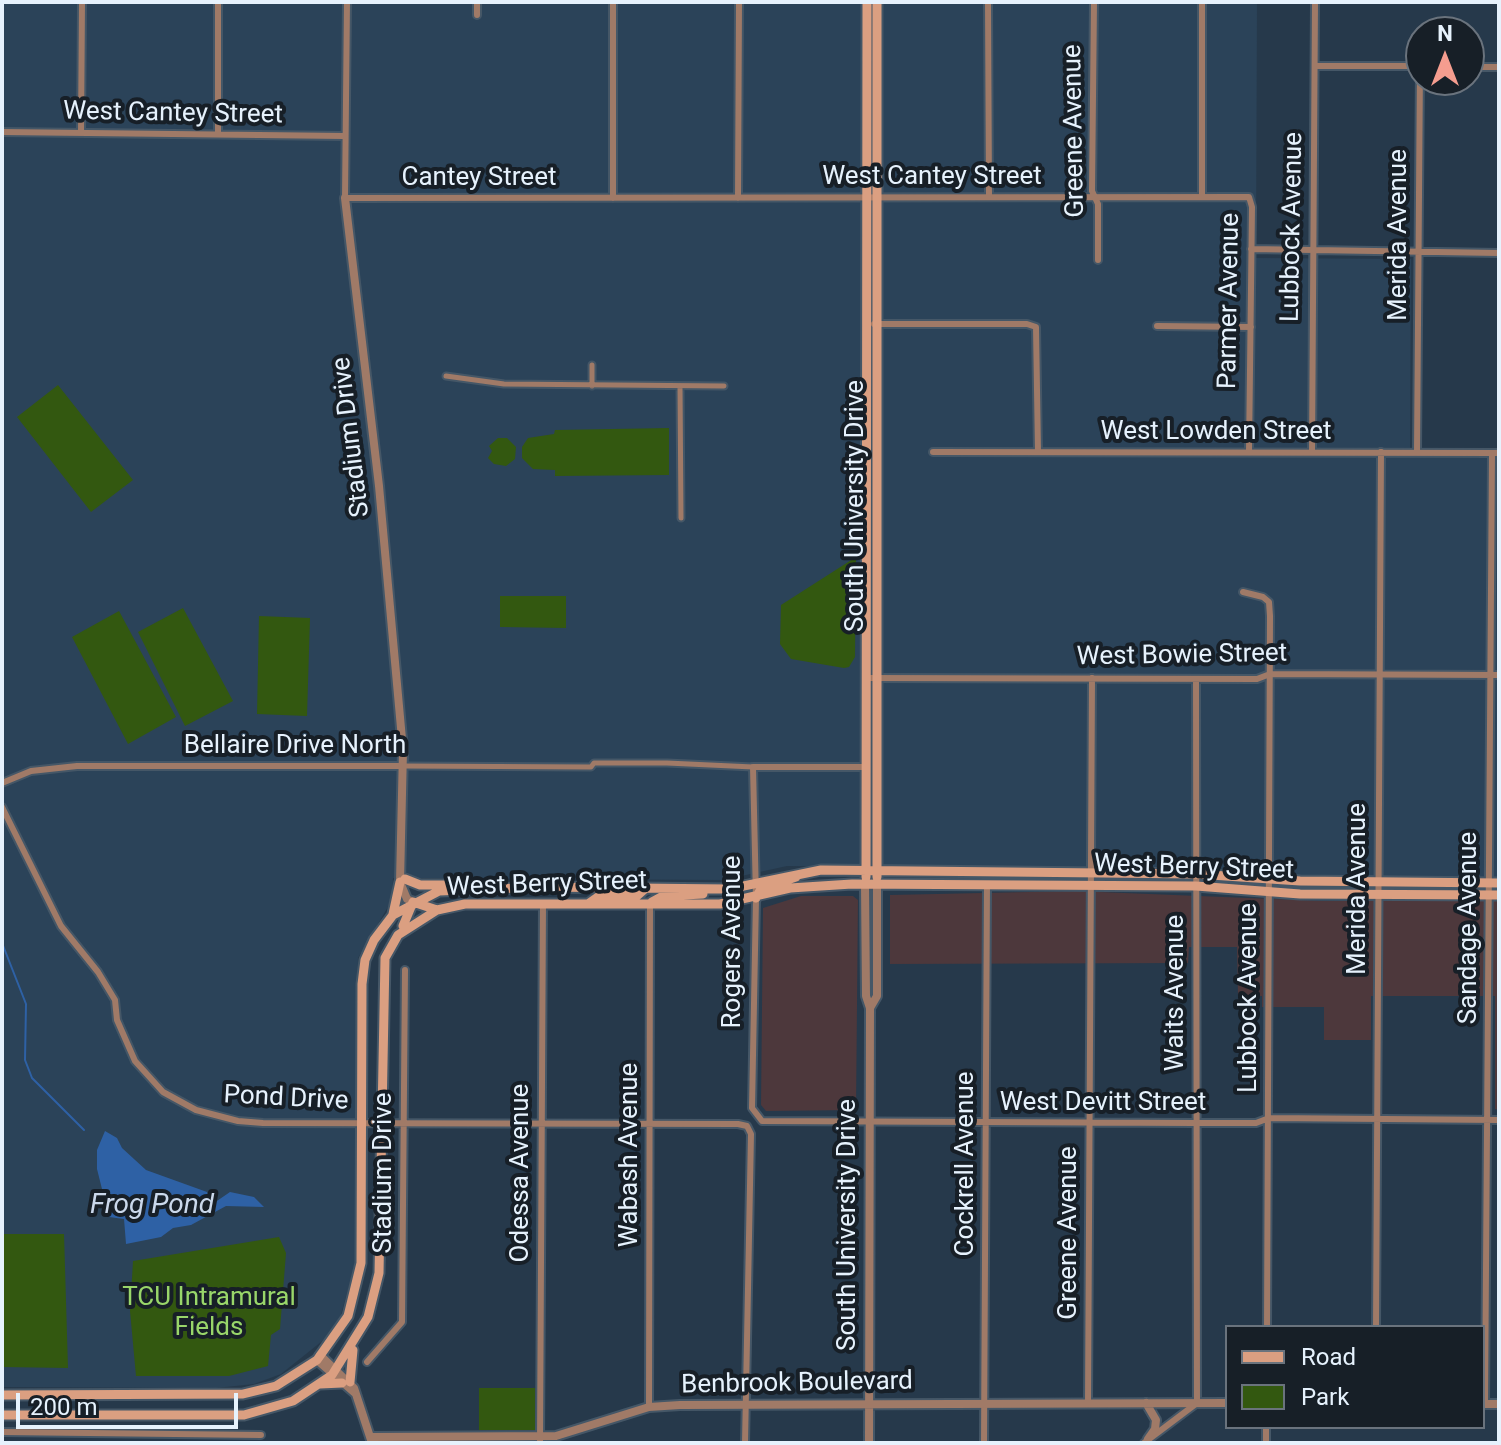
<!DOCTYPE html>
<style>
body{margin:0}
#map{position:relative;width:1501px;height:1445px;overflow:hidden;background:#26394b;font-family:Roboto,sans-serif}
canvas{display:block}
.frame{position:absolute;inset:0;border:4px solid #e6f2fd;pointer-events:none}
.legend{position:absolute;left:1225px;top:1325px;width:260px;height:104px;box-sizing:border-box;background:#171f27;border:2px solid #6a737d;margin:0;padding:10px 14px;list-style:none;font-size:24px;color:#e6f2fd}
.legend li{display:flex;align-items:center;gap:16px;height:40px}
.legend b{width:40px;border:2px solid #6a737d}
.north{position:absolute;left:1405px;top:16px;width:80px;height:80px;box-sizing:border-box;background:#171f27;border:2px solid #6a737d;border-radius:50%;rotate:0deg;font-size:22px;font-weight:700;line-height:32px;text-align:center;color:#e6f2fd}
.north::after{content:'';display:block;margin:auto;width:28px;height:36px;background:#f59d8f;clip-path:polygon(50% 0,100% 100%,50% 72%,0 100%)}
.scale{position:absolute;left:16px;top:1393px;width:222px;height:36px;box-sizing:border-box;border:4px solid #e6f2fd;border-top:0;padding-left:10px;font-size:24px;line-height:28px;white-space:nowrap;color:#e6f2fd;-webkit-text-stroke:6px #171f27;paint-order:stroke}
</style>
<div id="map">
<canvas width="1501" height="1445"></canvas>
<div class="frame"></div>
<ul class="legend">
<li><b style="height:10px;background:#db9f81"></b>Road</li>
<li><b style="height:22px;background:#335810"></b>Park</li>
</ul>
<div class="north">N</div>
<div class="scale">200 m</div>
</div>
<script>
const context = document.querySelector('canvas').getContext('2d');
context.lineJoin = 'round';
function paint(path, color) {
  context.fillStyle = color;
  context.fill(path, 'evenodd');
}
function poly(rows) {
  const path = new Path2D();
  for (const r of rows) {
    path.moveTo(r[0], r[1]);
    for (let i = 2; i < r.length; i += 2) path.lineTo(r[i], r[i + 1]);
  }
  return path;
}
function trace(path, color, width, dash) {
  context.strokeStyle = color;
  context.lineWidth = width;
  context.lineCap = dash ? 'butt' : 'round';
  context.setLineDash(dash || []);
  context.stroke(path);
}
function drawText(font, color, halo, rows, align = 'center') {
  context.font = font + ' Roboto,sans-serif';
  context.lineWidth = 8;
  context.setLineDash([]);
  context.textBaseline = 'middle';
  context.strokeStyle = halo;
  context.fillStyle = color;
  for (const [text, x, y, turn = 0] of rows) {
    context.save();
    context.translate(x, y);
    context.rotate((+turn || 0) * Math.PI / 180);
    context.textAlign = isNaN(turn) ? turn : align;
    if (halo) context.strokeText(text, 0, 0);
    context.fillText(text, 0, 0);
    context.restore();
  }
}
const commercial = poly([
 [1075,891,1323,901,1499,901,1499,1110,1495,1109,1495,996,1371,996,1371,1040,1324,1040,1324,1007,1262,1007,1262,996,1238,996,1237,947,1189,947,1188,963,890,964,890,895],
 [801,896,853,896,858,900,856,1110,766,1111,761,1105,763,908]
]);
const built = poly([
 [2,2,1257,2,1256,258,1411,259,1410,457,1499,458,1499,877,1282,876,1226,869,787,866,723,880,393,878,392,900,358,958,356,1260,340,1318,326,1338,281,1374,254,1384,216,1388,2,1387]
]);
const green = poly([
 [58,385,133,480,91,512,17,417],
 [669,428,669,475,555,476,555,470,533,469,522,458,522,447,528,438,554,434,555,430],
 [498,438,507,438,516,447,515,459,506,466,494,464,488,458,492,451,489,446],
 [856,557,855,657,849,667,844,668,791,659,780,644,781,605],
 [500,596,566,596,566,628,500,627],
 [183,608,233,701,185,726,138,632],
 [119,611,176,717,128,744,72,637],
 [259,616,310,618,307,716,257,714],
 [2,1234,64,1234,68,1368,2,1367],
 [279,1237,286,1253,280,1329,271,1335,268,1366,229,1376,136,1376,130,1311,133,1261],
 [479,1388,535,1388,535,1430,479,1430]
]);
const water = poly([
 [105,1131,117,1138,122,1148,146,1170,207,1192,211,1205,230,1192,254,1197,264,1207,226,1206,191,1225,173,1228,161,1237,126,1244,124,1219,109,1217,97,1169,97,1150]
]);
const stream = poly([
 [2,943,26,1004,25,1060,32,1078,84,1130]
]);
const pedestrian = poly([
 [592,365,592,386],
 [446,376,504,384,724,386],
 [680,386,681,518],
 [403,766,591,767,594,763,667,763,753,767]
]);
const minor = poly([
 [347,2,345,198,1249,197,1252,207,1249,451],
 [613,2,613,198],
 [988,2,989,196],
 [1094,2,1092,191,1098,204,1098,260],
 [477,15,477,2],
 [1315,66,1421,66],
 [1469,67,1499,67],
 [2,132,344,136],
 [81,133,82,2],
 [218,134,218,2],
 [1202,195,1202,2],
 [738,198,739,2],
 [1251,249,1499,253],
 [874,324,1027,324,1036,327,1038,452],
 [1157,326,1251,327],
 [933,452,1499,453],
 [1312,452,1315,2],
 [1417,452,1420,66],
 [1243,592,1263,597,1269,602,1270,616,1267,1327],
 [866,678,1257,679,1270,674,1499,675],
 [866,767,753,767,756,898,752,1108,762,1121,1195,1123,1256,1123,1269,1118,1499,1120],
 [2,783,31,771,77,766,403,766],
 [2,807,61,926,98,972,115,1000,117,1020,135,1061,163,1092,196,1110,238,1121,263,1123,738,1124,747,1126,751,1134,745,1443],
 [1376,1327,1381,452],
 [367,1362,402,1322,405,970],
 [1088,1403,1092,678],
 [1485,1404,1492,453],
 [649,1407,650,904],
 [2,1432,261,1435],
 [540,1443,543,903],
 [984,1443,987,884],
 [1144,1443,1197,1403,1196,679],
 [1266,1443,1266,1427]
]);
const tertiary = poly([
 [345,198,379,486,403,750,400,882,407,899,413,902],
 [865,884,866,996,870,1008,869,1443],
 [870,1008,877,996,877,884],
 [320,1355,354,1388,372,1443],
 [317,1360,355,1393],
 [1146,1403,1156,1420,1155,1429,1148,1439],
 [1483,1404,1499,1404],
 [372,1437,556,1436,649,1407,680,1405,1227,1403]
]);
const secondary = poly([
 [866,877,867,2],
 [877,877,877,2],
 [405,879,420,885,448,885],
 [756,898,761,889,796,877],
 [652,902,663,896,703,894],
 [588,904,598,897,637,896,646,888],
 [393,914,400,882],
 [403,926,413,902,437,910],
 [350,1382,353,1350],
 [320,1384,342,1383],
 [2,1395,243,1394,276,1386,317,1360,348,1316,361,1263,362,984,365,960,374,940,393,915,439,891,543,887,729,889,821,870,1196,874,1300,881,1499,883],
 [2,1415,244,1415,293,1401,332,1375,368,1317,379,1273,385,958,398,935,437,910,465,904,720,904,790,888,852,884,1196,886,1300,894,1499,895]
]);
const streetNames = [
 ["West Cantey Street",173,114,1],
 ["Greene Avenue",1075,131,-91],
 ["West Cantey Street",932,177],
 ["Cantey Street",479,178],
 ["Lubbock Avenue",1293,227,-89],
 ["Merida Avenue",1399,235,-90],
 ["Parmer Avenue",1230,301,-89],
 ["West Lowden Street",1216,432],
 ["Stadium Drive",352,437,-97],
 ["South University Drive",856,506,-90],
 ["West Bowie Street",1182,656,-1],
 ["Bellaire Drive North",295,746],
 ["West Berry Street",1194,868,2],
 ["West Berry Street",547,885,-2],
 ["Merida Avenue",1358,889,-90],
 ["Sandage Avenue",1469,928,-90],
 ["Rogers Avenue",733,942,-90],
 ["Waits Avenue",1176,993,-90],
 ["Lubbock Avenue",1249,998,-90],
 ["Pond Drive",286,1099,3],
 ["West Devitt Street",1103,1103],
 ["Wabash Avenue",630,1155,-90],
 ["Cockrell Avenue",966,1164,-90],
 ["Stadium Drive",384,1173,-90],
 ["Odessa Avenue",521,1173,-90],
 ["South University Drive",848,1225,-90],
 ["Greene Avenue",1069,1233,-90],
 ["Benbrook Boulevard",797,1384,-1]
];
const parkNames = [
 ["TCU Intramural",209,1298],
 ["Fields",209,1328]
];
const waterNames = [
 ["Frog Pond",152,1206]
];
paint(commercial, '#4d383c');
paint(built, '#2b4359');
paint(green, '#335810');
paint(water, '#2e61a5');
trace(stream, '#2e61a5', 2);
trace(pedestrian, '#455767', 9);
trace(minor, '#455767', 10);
trace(tertiary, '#455767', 12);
trace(secondary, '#455767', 13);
trace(pedestrian, '#a07a67', 5);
trace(minor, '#a07a67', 6);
trace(tertiary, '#a07a67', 8);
trace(secondary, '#db9f81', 9);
drawText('26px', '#e6f2fd', '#171f27', streetNames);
drawText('26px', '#99d66a', '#171f27', parkNames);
drawText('italic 28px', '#cad8eb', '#171f27', waterNames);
</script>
